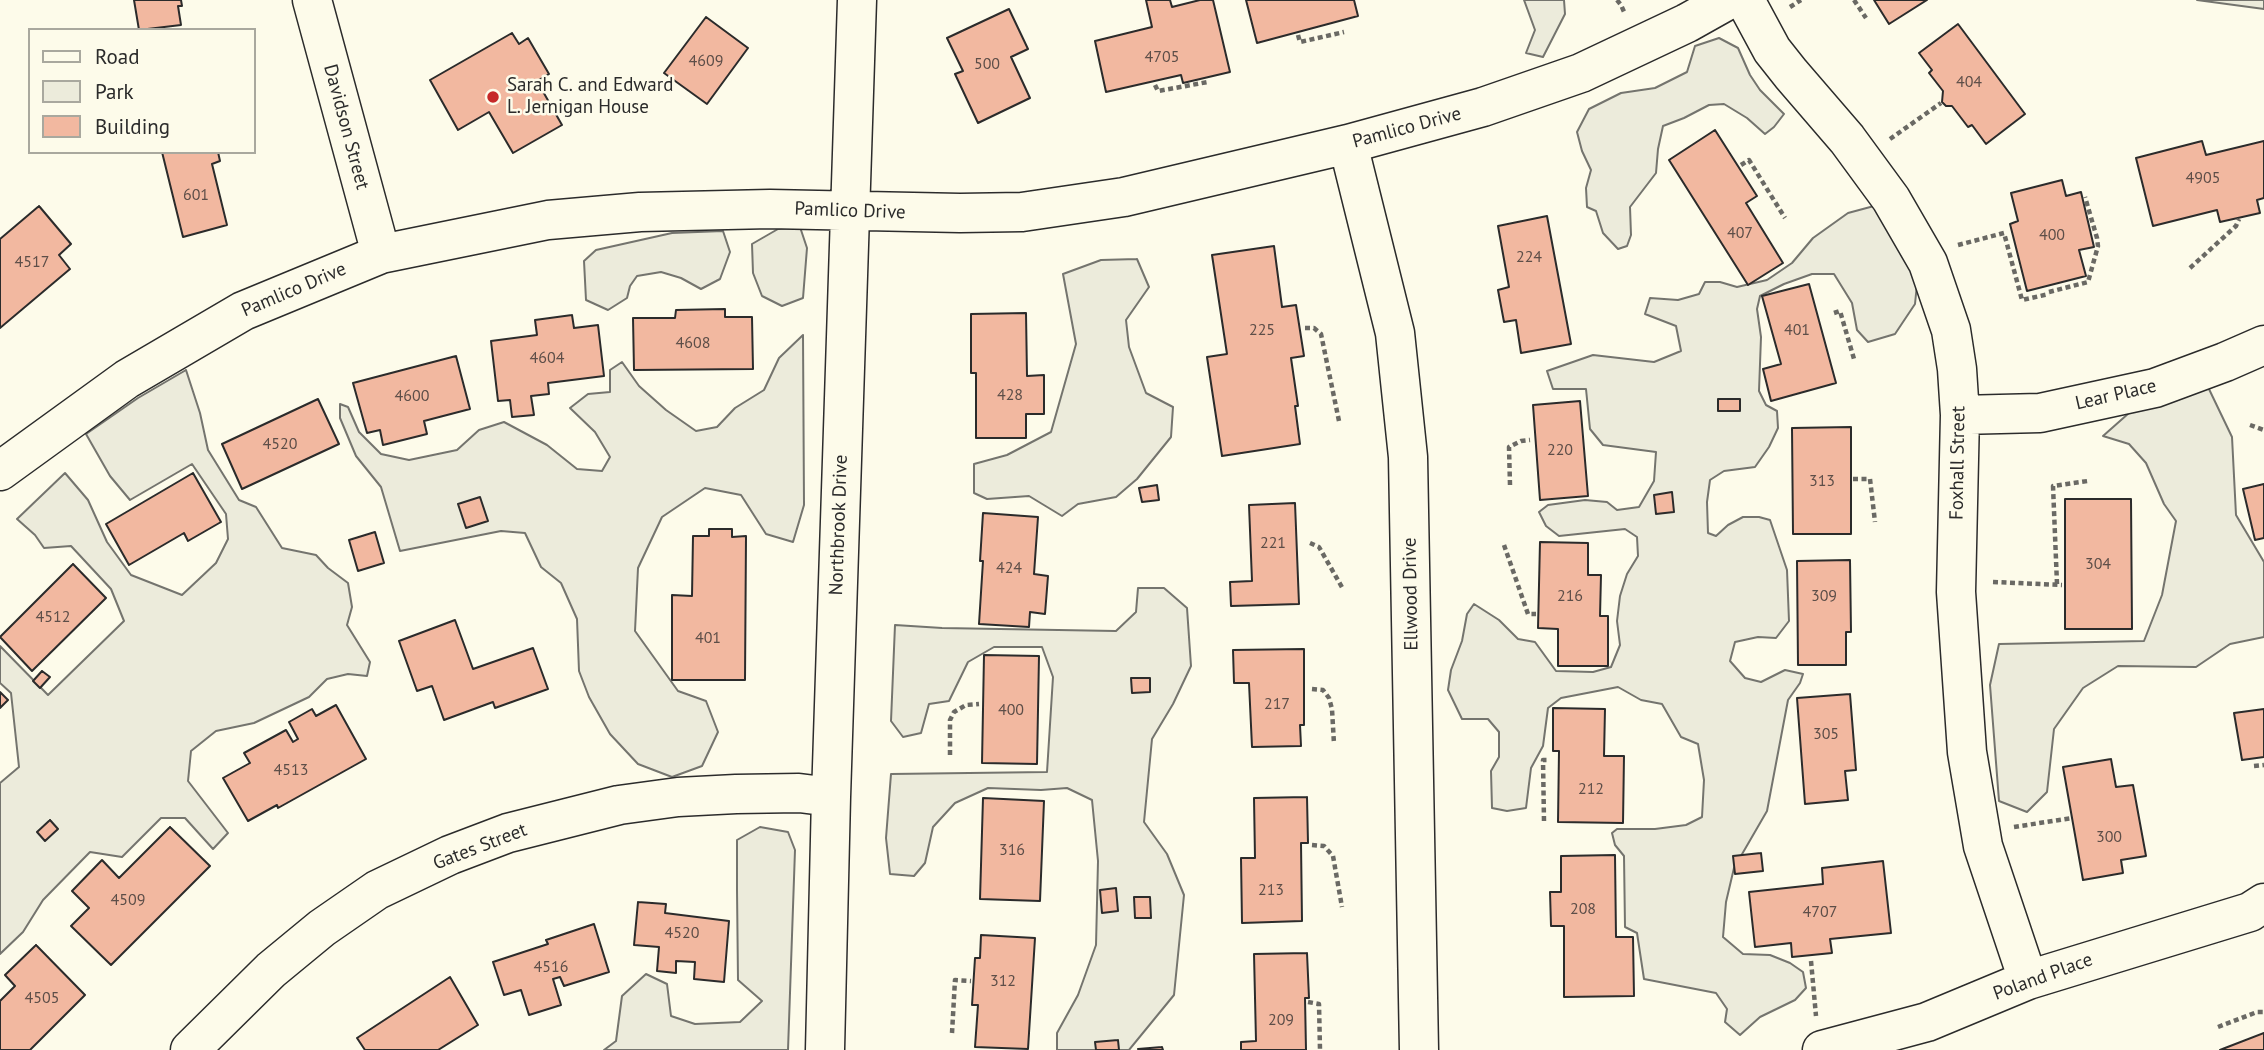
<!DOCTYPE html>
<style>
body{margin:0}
#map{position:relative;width:2264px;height:1050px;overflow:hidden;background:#fdfbea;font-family:"PT Sans",sans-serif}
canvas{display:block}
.legend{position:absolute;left:28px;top:28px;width:228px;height:126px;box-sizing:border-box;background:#fdfbea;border:2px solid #a9a89e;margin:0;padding:9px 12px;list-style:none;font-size:21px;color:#2b2b2b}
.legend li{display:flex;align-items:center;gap:14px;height:35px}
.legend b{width:35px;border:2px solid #a9a89e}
</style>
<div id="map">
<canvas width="2264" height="1050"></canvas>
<ul class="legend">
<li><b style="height:9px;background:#fdfbea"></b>Road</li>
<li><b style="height:19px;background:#ecebdb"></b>Park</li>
<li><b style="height:19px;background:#f2b8a0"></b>Building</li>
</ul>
</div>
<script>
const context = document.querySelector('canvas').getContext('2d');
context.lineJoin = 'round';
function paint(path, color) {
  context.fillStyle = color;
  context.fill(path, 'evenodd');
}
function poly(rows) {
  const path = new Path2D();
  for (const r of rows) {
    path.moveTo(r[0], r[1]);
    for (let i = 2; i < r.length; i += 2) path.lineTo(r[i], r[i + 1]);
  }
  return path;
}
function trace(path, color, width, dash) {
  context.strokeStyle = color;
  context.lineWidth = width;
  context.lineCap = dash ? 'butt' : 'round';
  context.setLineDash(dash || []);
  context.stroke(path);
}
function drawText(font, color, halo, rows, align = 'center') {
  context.font = font + ' "PT Sans",sans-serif';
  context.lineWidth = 5;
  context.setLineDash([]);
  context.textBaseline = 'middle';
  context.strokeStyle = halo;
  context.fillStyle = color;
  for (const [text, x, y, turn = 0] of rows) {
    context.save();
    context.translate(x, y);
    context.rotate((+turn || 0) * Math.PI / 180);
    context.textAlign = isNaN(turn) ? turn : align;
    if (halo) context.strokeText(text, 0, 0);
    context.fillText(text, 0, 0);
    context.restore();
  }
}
const green = poly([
 [1524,0,1564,0,1565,14,1543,57,1526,53,1535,30,1524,0],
 [2197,0,2264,0,2264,9,2197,0],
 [1719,38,1738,48,1750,75,1760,90,1784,114,1774,127,1765,134,1747,118,1724,104,1709,105,1684,118,1663,126,1658,149,1656,173,1630,207,1631,235,1627,246,1618,249,1603,233,1596,211,1587,207,1586,188,1591,170,1582,151,1577,132,1589,109,1621,93,1655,88,1687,72,1695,46,1719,38],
 [1874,206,1918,274,1915,304,1895,334,1868,342,1857,330,1852,303,1834,274,1812,274,1784,284,1760,296,1757,309,1761,337,1759,391,1766,405,1777,411,1778,428,1769,447,1755,467,1724,471,1710,480,1707,502,1708,533,1716,536,1728,525,1743,517,1759,517,1770,520,1787,570,1789,621,1776,638,1758,637,1735,642,1730,661,1745,678,1761,682,1785,670,1803,674,1800,683,1788,700,1767,811,1734,868,1726,902,1723,937,1743,954,1770,955,1790,963,1803,972,1806,988,1795,1000,1760,1017,1740,1035,1725,1022,1727,1009,1716,993,1644,979,1637,933,1625,927,1624,856,1615,845,1612,833,1617,829,1655,829,1686,825,1702,817,1704,780,1698,744,1681,737,1662,704,1641,700,1618,687,1561,698,1548,708,1543,746,1531,768,1526,808,1507,811,1492,808,1491,771,1499,757,1499,732,1488,719,1462,719,1448,690,1451,670,1462,641,1467,614,1474,604,1499,620,1518,639,1535,642,1556,671,1593,672,1611,667,1620,645,1617,621,1620,596,1627,574,1638,556,1637,537,1625,529,1559,536,1546,526,1539,512,1548,505,1585,500,1607,502,1617,510,1639,507,1654,481,1656,452,1603,445,1590,429,1586,389,1553,389,1547,371,1593,355,1654,362,1681,351,1676,326,1645,314,1650,298,1678,300,1699,294,1705,282,1720,282,1737,287,1767,280,1792,263,1813,238,1848,213,1874,206],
 [800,227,807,248,803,298,782,306,762,296,753,273,752,244,778,229,800,227],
 [723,231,730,252,720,279,701,289,681,278,661,272,637,276,630,286,627,298,608,310,586,300,584,261,596,250,672,233,723,231],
 [1137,259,1149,287,1126,320,1129,347,1146,393,1173,407,1171,437,1137,479,1116,497,1078,504,1062,516,1029,496,987,499,974,493,974,464,1007,455,1051,432,1076,344,1063,274,1101,260,1137,259],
 [803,335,804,505,793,542,766,534,741,495,705,488,662,517,638,568,635,631,678,691,706,701,718,732,702,766,672,777,638,764,610,734,589,697,579,671,577,619,561,583,541,567,525,533,501,531,400,551,381,487,356,456,340,418,340,404,348,407,359,432,381,454,409,460,457,450,479,430,504,422,547,445,577,469,602,471,610,457,595,432,570,408,588,394,610,392,610,370,622,362,639,386,666,410,696,431,717,427,735,408,764,390,779,358,803,335],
 [186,370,200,413,208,450,239,500,256,507,282,548,316,555,328,568,348,583,352,607,347,625,370,662,367,676,348,674,327,679,309,697,254,723,216,731,191,751,188,781,228,833,213,849,185,818,161,818,122,857,90,852,43,900,23,932,0,954,0,783,19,767,11,693,0,683,0,646,48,695,124,621,111,589,71,546,44,548,35,535,17,519,65,473,88,500,107,542,131,575,182,595,216,563,228,539,226,514,192,464,130,500,110,476,86,434,138,398,186,370],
 [2208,387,2232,437,2236,515,2264,562,2264,637,2230,644,2196,667,2118,666,2083,688,2054,729,2047,792,2027,812,1999,801,1990,685,1999,644,2144,641,2162,595,2176,521,2164,504,2146,463,2129,444,2103,436,2129,413,2208,387],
 [1138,588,1164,588,1187,608,1191,666,1173,704,1152,739,1144,822,1167,854,1184,895,1174,995,1129,1050,1057,1050,1057,1033,1078,995,1096,945,1098,861,1092,800,1067,788,1041,790,988,788,955,803,933,827,925,863,914,876,890,874,886,838,891,774,1047,772,1053,677,1042,647,994,647,968,662,949,701,929,704,921,733,903,737,891,721,895,625,942,628,1116,631,1136,612,1138,588],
 [760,827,788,832,795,850,788,1050,604,1050,616,1041,622,996,646,974,667,984,671,1016,695,1024,740,1022,762,1001,738,980,737,890,737,840,760,827]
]);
const building = poly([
 [134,0,181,0,182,6,178,6,181,25,139,30,134,0],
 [1146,0,1170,0,1172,7,1200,0,1213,0,1230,72,1183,83,1181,75,1106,92,1095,41,1152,27,1146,0],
 [1246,0,1354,0,1358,16,1257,43,1246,0],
 [1874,0,1927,0,1889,24,1874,0],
 [1009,9,1028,49,1011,57,1030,98,978,123,955,74,963,71,947,38,1009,9],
 [706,17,748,48,707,104,664,73,706,17],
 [1958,24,2025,114,1986,144,1972,125,1968,127,1952,106,1946,106,1942,102,1943,91,1929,73,1932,70,1919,53,1958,24],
 [512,33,519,44,528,38,549,74,537,81,562,125,513,153,489,112,458,130,430,80,512,33],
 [1715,130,1757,196,1746,203,1783,263,1748,285,1669,160,1715,130],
 [2202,141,2206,155,2264,141,2264,198,2257,200,2260,213,2220,222,2217,210,2153,226,2136,158,2202,141],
 [162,152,218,152,220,161,212,164,227,225,183,237,162,152],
 [2062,180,2066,196,2081,192,2094,247,2079,250,2086,276,2027,291,2010,224,2018,221,2011,193,2062,180],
 [39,206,71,244,59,255,70,269,0,328,0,239,39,206],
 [1547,216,1571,344,1521,353,1516,320,1504,322,1498,290,1509,287,1498,226,1547,216],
 [1274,246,1282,307,1296,305,1304,356,1291,358,1298,406,1295,406,1300,444,1222,456,1207,357,1227,354,1212,255,1274,246],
 [1809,284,1836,383,1771,401,1763,369,1781,364,1762,296,1809,284],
 [725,309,725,317,752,317,753,369,634,370,633,318,675,318,676,310,725,309],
 [1026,313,1027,376,1044,375,1044,414,1026,414,1026,438,976,438,976,373,971,373,971,314,1026,313],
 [572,315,574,328,598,325,604,376,548,383,549,394,531,396,534,415,512,417,510,400,498,401,491,341,537,335,535,320,572,315],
 [456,356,470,409,424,421,427,434,383,445,380,430,367,433,353,383,456,356],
 [318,399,339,444,242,489,222,444,318,399],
 [1718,399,1740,399,1740,411,1718,411,1718,399],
 [1580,401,1588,496,1540,500,1533,405,1580,401],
 [1851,427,1851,534,1793,534,1792,428,1851,427],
 [193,473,221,522,188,541,184,533,129,565,106,524,193,473],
 [2264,484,2264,538,2255,540,2243,489,2264,484],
 [1157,485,1159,500,1142,502,1139,488,1157,485],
 [1672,492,1674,512,1656,514,1654,495,1672,492],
 [480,497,488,521,466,528,458,504,480,497],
 [2065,499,2131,499,2132,629,2065,629,2065,499],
 [1295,503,1299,604,1231,606,1230,582,1252,581,1249,505,1295,503],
 [983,513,1038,517,1034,574,1048,576,1045,614,1030,612,1029,627,979,624,983,561,980,561,983,513],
 [709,529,732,529,732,537,746,536,745,680,672,680,672,595,692,596,693,536,709,536,709,529],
 [375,532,384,563,358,571,349,540,375,532],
 [1540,542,1588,543,1588,575,1601,575,1600,616,1608,616,1608,666,1558,666,1558,629,1538,628,1540,542],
 [1850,560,1851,632,1846,632,1846,665,1798,665,1797,561,1850,560],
 [73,564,106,598,32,671,0,637,73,564],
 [455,620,473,669,533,648,548,689,495,708,493,702,444,720,432,686,417,691,399,641,455,620],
 [1304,649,1304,725,1300,725,1301,746,1252,747,1249,683,1234,683,1233,650,1304,649],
 [984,655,1039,656,1037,764,982,763,984,655],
 [42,671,50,677,40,688,33,681,42,671],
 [1131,678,1150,678,1150,692,1132,693,1131,678],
 [0,692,8,700,0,708,0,692],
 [1850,694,1856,770,1845,771,1848,800,1805,804,1797,698,1850,694],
 [336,705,366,759,278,808,277,805,248,821,223,778,250,763,244,753,286,730,293,742,298,739,289,722,312,709,316,716,336,705],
 [1553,708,1605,709,1604,756,1624,756,1623,823,1558,822,1559,751,1553,751,1553,708],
 [2264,709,2264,757,2242,760,2234,713,2264,709],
 [2111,759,2116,787,2133,785,2146,856,2121,860,2123,873,2083,880,2063,767,2111,759],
 [1307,797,1308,843,1301,843,1302,921,1242,923,1241,858,1255,858,1254,798,1307,797],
 [983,798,1044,801,1040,901,980,899,983,798],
 [50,820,58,829,45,841,37,832,50,820],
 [170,827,210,866,111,965,71,926,89,908,72,891,102,860,119,878,170,827],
 [1761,853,1763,871,1735,874,1733,856,1761,853],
 [1615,855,1616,937,1633,937,1634,996,1564,997,1564,926,1551,926,1550,892,1561,892,1561,856,1615,855],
 [1883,861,1891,933,1830,939,1832,953,1792,957,1791,943,1755,947,1749,892,1823,884,1822,868,1883,861],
 [1116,888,1118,911,1102,913,1100,890,1116,888],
 [1134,897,1150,897,1151,918,1135,918,1134,897],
 [638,902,666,904,665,913,729,921,724,982,694,979,695,962,676,961,676,973,657,971,659,947,634,945,638,902],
 [594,924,609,972,564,986,560,977,553,979,561,1005,529,1015,521,990,504,995,493,962,548,944,546,940,594,924],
 [981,935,1035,938,1028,1049,975,1047,978,1005,972,1005,975,958,980,958,981,935],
 [36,945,85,995,30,1050,0,1050,0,1001,15,986,5,975,36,945],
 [1307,953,1309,998,1305,998,1306,1050,1241,1050,1241,1042,1256,1041,1254,954,1307,953],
 [450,977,478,1025,438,1050,365,1050,357,1038,450,977],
 [2264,1033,2264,1050,2220,1050,2225,1048,2264,1033],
 [1118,1040,1119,1050,1096,1050,1095,1042,1118,1040],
 [1162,1047,1163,1050,1139,1050,1138,1049,1162,1047]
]);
const path = poly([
 [1617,0,1621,5,1625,14],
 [1854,0,1866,18],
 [1790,7,1801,0],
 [1298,35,1300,42,1344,32],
 [1155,85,1158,91,1208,82],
 [1890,139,1941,103],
 [1741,165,1749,160,1785,218],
 [1958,245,2004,233,2022,300,2049,294],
 [2190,268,2236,226,2239,219],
 [2049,292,2088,282,2098,246,2097,238,2085,197],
 [1834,313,1840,311,1854,359],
 [1305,328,1314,328,1321,334,1339,421],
 [2250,425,2264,430],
 [1853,479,1870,479,1875,522],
 [1510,485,1509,447,1521,441,1530,440],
 [1310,543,1319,547,1343,589],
 [1504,545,1528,614,1536,614],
 [1993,582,2062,585],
 [2057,584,2053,486,2088,481],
 [1312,689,1323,690,1329,698,1332,709,1334,744],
 [950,755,950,720,954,712,966,705,979,704],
 [2254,766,2264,765],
 [1544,821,1543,760,1549,760],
 [2014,827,2072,818],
 [1312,845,1324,846,1333,856,1342,907],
 [1811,961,1816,1016],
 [1308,1002,1319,1004,1320,1050],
 [2218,1027,2257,1012,2264,1012],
 [952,1033,955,980,971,981]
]);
const minor = poly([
 [312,0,381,254],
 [1745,0,1772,50,1791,74,1847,139,1891,199,1928,263,1951,330,1957,369,1960,415,1956,592,1967,752,1983,846,2028,980],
 [1348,144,1395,333,1408,457,1419,1050],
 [1960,415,2040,413,2155,388,2225,362,2264,345],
 [0,471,127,379,243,311,381,254,548,220,640,212,770,209,960,213,1022,212,1124,197,1348,144,1483,107,1581,73,1687,23,1728,0],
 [190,1050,271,970,322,928,377,890,450,855,508,833,619,805,678,797,736,794,799,793,831,797],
 [825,1050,831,797,857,0],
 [1822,1050,1927,1022,2028,980,2250,912,2264,903]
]);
const markers = [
 [493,97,7,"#c62828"]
];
const numberNames = [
 ["4705",1162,57],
 ["4609",706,61],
 ["500",987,64],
 ["404",1969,82],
 ["4905",2203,178],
 ["601",196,195],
 ["407",1740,233],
 ["400",2052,235],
 ["224",1529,257],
 ["4517",32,262],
 ["225",1262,330],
 ["401",1797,330],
 ["4608",693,343],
 ["4604",547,358],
 ["428",1010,395],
 ["4600",412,396],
 ["4520",280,444],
 ["220",1560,450],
 ["313",1822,481],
 ["221",1273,543],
 ["304",2098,564],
 ["424",1009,568],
 ["216",1570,596],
 ["309",1824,596],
 ["4512",53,617],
 ["401",708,638],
 ["217",1277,704],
 ["400",1011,710],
 ["305",1826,734],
 ["4513",291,770],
 ["212",1591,789],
 ["300",2109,837],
 ["316",1012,850],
 ["213",1271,890],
 ["4509",128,900],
 ["208",1583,909],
 ["4707",1820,912],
 ["4520",682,933],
 ["4516",551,967],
 ["312",1003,981],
 ["4505",42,998],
 ["209",1281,1020]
];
const poiNames = [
 ["Sarah C. and Edward",507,86],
 ["L. Jernigan House",507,108]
];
const streetNames = [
 ["Davidson Street",346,127,75],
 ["Pamlico Drive",1407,128,-15],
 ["Pamlico Drive",850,211,2],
 ["Pamlico Drive",294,290,-23],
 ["Lear Place",2116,395,-13],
 ["Foxhall Street",1958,463,-89],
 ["Northbrook Drive",839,525,-88],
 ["Ellwood Drive",1411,594,-91],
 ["Gates Street",480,847,-21],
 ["Poland Place",2043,977,-20]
];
paint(green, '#ecebdb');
trace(green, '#74746e', 2);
paint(building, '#f2b8a0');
trace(building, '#2b2b2b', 2);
trace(minor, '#2b2b2b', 41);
trace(path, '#6a6964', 4.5, [5, 3.5]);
trace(minor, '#fdfbea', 38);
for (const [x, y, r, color] of markers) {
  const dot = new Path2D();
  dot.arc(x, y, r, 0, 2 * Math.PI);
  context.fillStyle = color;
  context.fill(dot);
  trace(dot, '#fdfbea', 2.5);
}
drawText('16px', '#5d4e48', null, numberNames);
drawText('19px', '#2b2b2b', '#fdfbea', poiNames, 'left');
drawText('19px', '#2b2b2b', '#fdfbea', streetNames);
</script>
